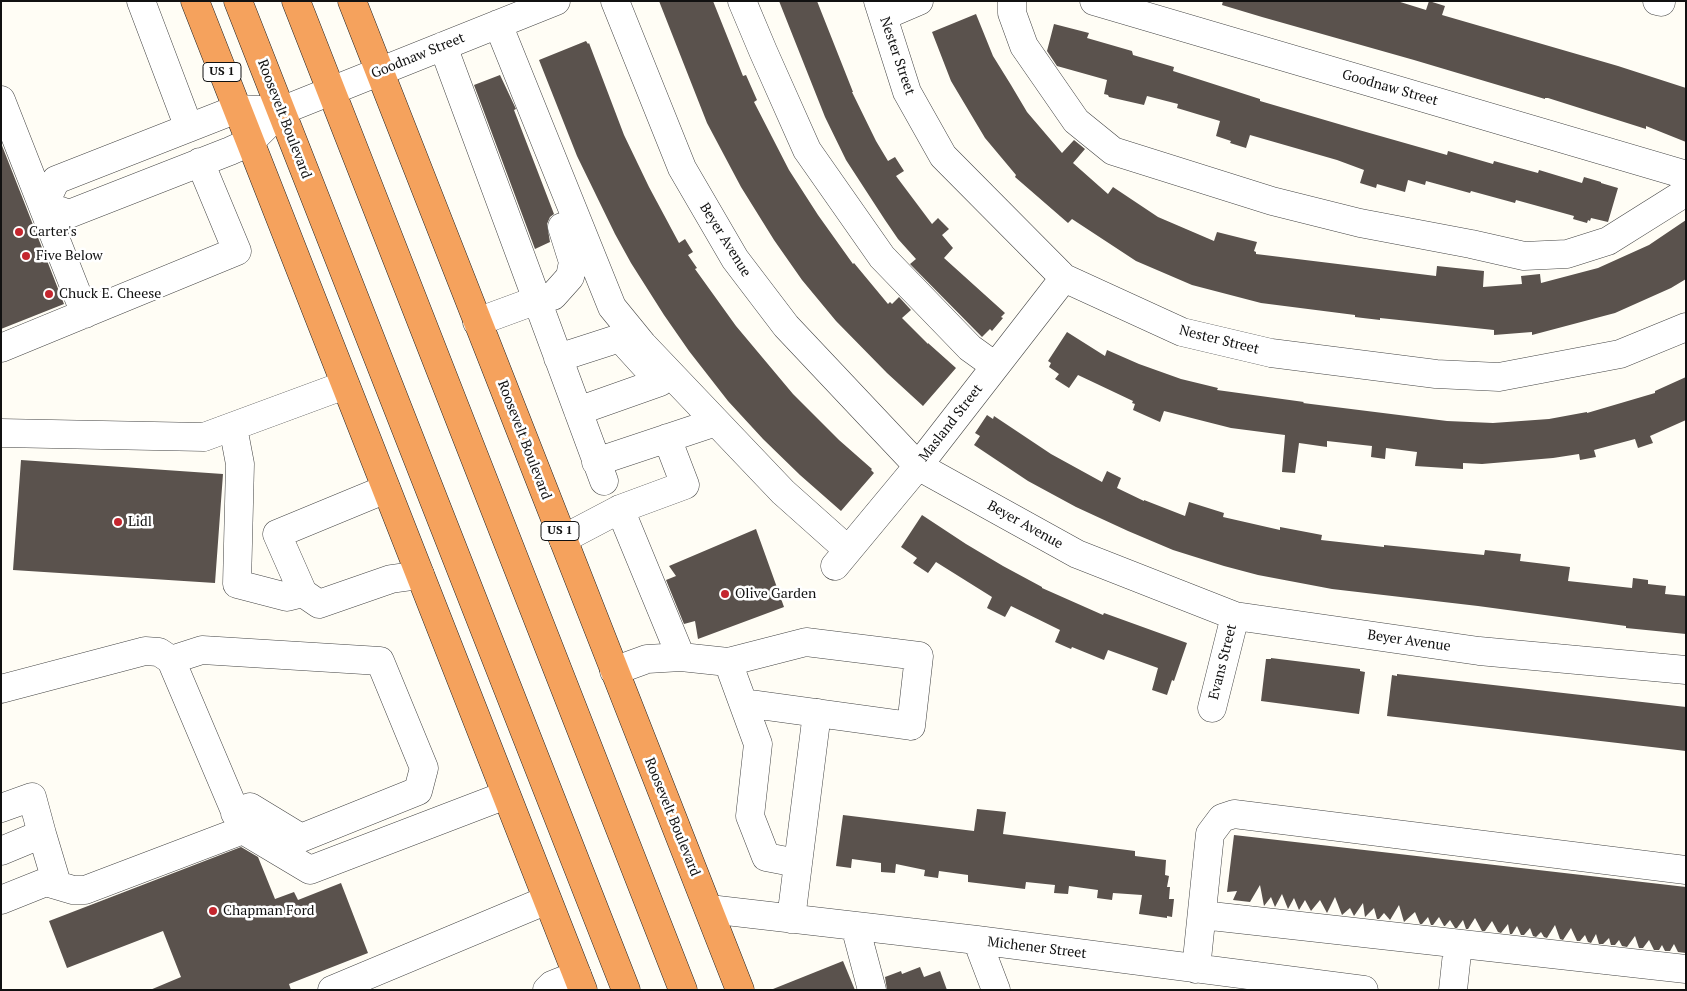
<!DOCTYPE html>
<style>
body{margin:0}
#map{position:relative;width:1687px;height:991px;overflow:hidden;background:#fffdf5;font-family:"PT Serif",serif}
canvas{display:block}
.frame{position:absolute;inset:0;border:2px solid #111;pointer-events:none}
</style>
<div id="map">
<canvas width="1687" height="991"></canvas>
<div class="frame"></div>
</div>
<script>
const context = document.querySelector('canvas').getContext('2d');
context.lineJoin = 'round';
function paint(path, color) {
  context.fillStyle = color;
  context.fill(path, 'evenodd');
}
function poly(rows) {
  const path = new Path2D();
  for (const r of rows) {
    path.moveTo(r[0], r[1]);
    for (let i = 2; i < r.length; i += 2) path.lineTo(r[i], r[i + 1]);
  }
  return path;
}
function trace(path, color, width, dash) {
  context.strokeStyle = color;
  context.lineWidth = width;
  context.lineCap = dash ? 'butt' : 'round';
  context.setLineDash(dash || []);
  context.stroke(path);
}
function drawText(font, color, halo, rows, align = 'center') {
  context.font = font + ' "PT Serif",serif';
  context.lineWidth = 5;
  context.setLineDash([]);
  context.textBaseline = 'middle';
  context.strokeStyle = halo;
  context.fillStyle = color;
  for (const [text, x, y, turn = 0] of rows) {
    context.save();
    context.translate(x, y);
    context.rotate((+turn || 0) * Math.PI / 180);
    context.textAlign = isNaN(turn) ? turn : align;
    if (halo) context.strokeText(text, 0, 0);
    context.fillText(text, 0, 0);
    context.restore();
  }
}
const building = poly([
 [659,1,713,1,743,76,746,75,757,100,754,102,789,170,818,215,853,264,854,263,888,304,890,302,892,304,899,297,911,310,902,318,928,344,928,343,956,368,923,406,887,373,836,321,802,280,774,240,741,187,707,123],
 [779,1,817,1,853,92,852,92,876,141,888,161,895,157,904,171,896,176,932,224,938,218,949,229,942,235,953,248,944,258,1005,313,1001,317,1003,318,992,331,990,329,982,337,910,264,916,259,898,239,885,220,846,160,825,117],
 [1223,1,1397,1,1426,10,1429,1,1445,6,1442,15,1618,66,1686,88,1686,142,1646,126,1646,129,1548,98,1545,98,1545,99,1414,60,1262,17,1222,5],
 [976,14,993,56,1011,85,1027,112,1062,153,1074,140,1085,149,1073,163,1108,194,1113,187,1158,217,1214,241,1217,232,1257,242,1254,251,1256,252,1256,254,1436,276,1437,266,1484,271,1483,287,1522,284,1521,276,1540,274,1541,283,1598,268,1649,245,1686,220,1686,279,1671,288,1615,313,1532,335,1532,332,1494,335,1494,330,1380,318,1380,320,1363,318,1355,317,1355,315,1261,303,1192,285,1136,261,1072,219,1068,223,1015,177,1016,175,985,138,951,81,932,32],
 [1054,24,1089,33,1087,38,1132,51,1133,55,1174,67,1173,71,1260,99,1260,101,1359,130,1447,155,1448,151,1493,164,1494,161,1538,173,1539,170,1582,183,1584,177,1601,182,1601,183,1618,188,1608,222,1591,218,1590,221,1588,220,1587,223,1573,219,1574,216,1516,200,1515,203,1471,191,1470,193,1426,181,1425,185,1408,180,1405,192,1377,184,1376,188,1360,183,1364,170,1337,160,1250,135,1246,148,1230,143,1231,141,1216,136,1220,121,1177,108,1178,104,1147,96,1144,105,1109,97,1108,95,1104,94,1107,80,1057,66,1047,51],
 [586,41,588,44,589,43,624,135,649,187,679,243,685,239,693,252,688,255,697,268,695,269,736,326,793,394,839,440,872,469,871,470,874,473,841,511,800,475,763,439,728,401,689,351,664,315,631,263,615,234,577,156,539,60],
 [500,75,516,109,514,110,554,214,550,217,547,224,550,242,535,249,474,85],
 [1,143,64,304,1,329],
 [1067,332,1105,356,1107,350,1139,364,1181,379,1218,388,1217,390,1304,402,1303,403,1447,421,1493,423,1549,419,1587,412,1587,413,1655,393,1655,391,1686,377,1686,420,1650,436,1653,443,1638,448,1635,439,1594,450,1596,457,1580,460,1579,454,1553,458,1482,464,1463,463,1463,469,1415,466,1417,452,1386,448,1385,459,1371,457,1372,446,1327,441,1327,447,1299,443,1295,473,1282,472,1285,435,1231,428,1164,411,1160,422,1133,410,1135,404,1132,403,1133,401,1078,375,1069,388,1055,379,1059,374,1049,367,1051,363,1048,361],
 [987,415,993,419,994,416,1051,454,1102,482,1107,471,1121,478,1117,488,1144,501,1144,500,1185,516,1189,502,1224,513,1223,517,1280,530,1280,527,1322,535,1321,540,1384,547,1384,545,1484,555,1485,550,1521,554,1520,561,1570,567,1568,581,1632,588,1633,578,1648,580,1648,584,1666,586,1665,594,1686,596,1686,634,1626,628,1626,626,1478,606,1332,589,1258,575,1224,566,1173,550,1128,531,1076,507,1028,481,974,445,980,436,975,433],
 [21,460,223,474,215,583,13,570],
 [922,515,966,544,1003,566,1042,587,1042,588,1103,615,1104,613,1187,643,1174,681,1172,680,1167,695,1152,690,1158,668,1108,650,1104,660,1072,647,1071,649,1055,642,1060,630,1011,606,1005,617,987,608,992,597,936,562,928,573,913,563,917,558,901,547],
 [756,529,784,607,698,639,695,621,684,624,666,580,676,576,669,566],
 [1271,658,1360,669,1360,671,1365,672,1359,714,1261,701,1266,659,1271,659],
 [1397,674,1686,707,1686,751,1387,716,1392,675,1397,676],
 [977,809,1006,812,1003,834,1135,851,1135,856,1166,860,1165,875,1169,876,1167,887,1170,887,1169,899,1174,899,1172,917,1167,916,1167,918,1139,914,1142,895,1113,893,1112,900,1097,898,1098,890,1069,886,1068,894,1054,893,1055,885,1026,882,1025,889,968,882,968,875,939,871,938,878,924,876,925,870,896,864,895,873,881,872,881,863,852,859,851,868,836,866,843,815,974,831],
 [1234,835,1686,887,1686,953,1678,952,1674,944,1670,951,1665,951,1662,945,1659,950,1654,950,1649,940,1643,948,1639,948,1635,936,1627,947,1622,946,1619,940,1615,945,1611,945,1609,938,1603,944,1599,944,1596,934,1591,943,1588,942,1585,935,1580,941,1577,941,1571,928,1563,940,1560,939,1555,925,1547,938,1544,937,1541,932,1536,937,1533,936,1530,928,1524,935,1521,935,1517,926,1512,934,1510,934,1508,924,1501,933,1498,932,1492,921,1485,931,1482,931,1475,918,1468,929,1466,929,1463,920,1457,928,1455,928,1450,920,1445,926,1444,926,1439,917,1433,925,1431,925,1428,917,1422,924,1420,924,1415,912,1404,922,1399,905,1390,920,1384,913,1379,919,1377,919,1374,908,1365,917,1363,903,1354,916,1350,908,1342,915,1335,897,1327,913,1320,900,1311,911,1305,900,1299,910,1294,898,1288,909,1282,894,1275,907,1271,897,1264,906,1260,885,1250,902,1233,900,1237,891,1227,892],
 [241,847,258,857,275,899,294,892,298,900,341,883,368,953,289,984,291,990,150,990,181,977,163,931,67,968,49,921],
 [843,961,855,990,773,990,773,989],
 [920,967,924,977,940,971,947,990,887,990,885,977,901,971,902,974]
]);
const minor = poly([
 [141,1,189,128],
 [615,1,682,168,735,259,786,326,918,466,1077,554,1235,616,1479,651,1686,670],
 [742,1,763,51,807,150,882,257,970,348,995,366],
 [878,1,907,92,943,156,1064,278,1182,332,1271,353,1436,374,1499,377,1620,354,1686,327],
 [1012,1,1012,13,1024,46,1076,121,1113,151,1272,201,1360,223,1471,244,1524,256,1567,254,1608,241,1686,192],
 [1094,1,1683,174,1686,176],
 [1657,1,1661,2],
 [884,16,919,1],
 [498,24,612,307,643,345,783,492,848,550],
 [443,46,604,481],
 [1,100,85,314],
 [281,111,237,109,56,180,44,205,69,214,230,151,250,142,281,111,556,1],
 [477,322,537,300,553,296,570,277,573,262,562,227],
 [1,348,237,251,200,162],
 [558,358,620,338,660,382,578,411],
 [233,427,240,464,237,584,287,597,303,593],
 [1,433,204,437,345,385],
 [596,462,716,422],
 [386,489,277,534,303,593,319,604,391,579,420,575],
 [620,509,681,657],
 [563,539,620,509,685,485,667,438],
 [835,566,918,466,1064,278],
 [171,660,202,650,380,661,424,768,418,791,301,838,250,807,235,813],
 [728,662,758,744,750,816,766,857,797,863],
 [614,671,647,659,681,657,728,662,806,642,919,656,911,726,744,703],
 [1,689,145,651,159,652,171,660,243,830,310,870,506,795],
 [1212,708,1235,616],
 [1,808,32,797,42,834],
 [1,851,42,834,57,884],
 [1,900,46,882,73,890,85,890,243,830],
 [709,909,977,940,1364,990],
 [1202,915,1686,969],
 [791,919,817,713],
 [855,926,872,990],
 [977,940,996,990],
 [1196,969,1210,834,1222,818,1234,814,1686,870],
 [332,990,547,900],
 [547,990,552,985,577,975],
 [1453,990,1458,944]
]);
const highway = poly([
 [195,1,583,990],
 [238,1,626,990],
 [296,1,683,990],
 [352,1,740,990]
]);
const markers = [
 [19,232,5,"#c4262e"],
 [26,256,5,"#c4262e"],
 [49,294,5,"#c4262e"],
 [118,522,5,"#c4262e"],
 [725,594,5,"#c4262e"],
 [213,911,5,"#c4262e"]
];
const shields = [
 [222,72,38],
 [560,531,38]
];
const shieldNames = [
 ["US 1",222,72],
 ["US 1",560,531]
];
const streetNames = [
 ["Goodnaw Street",418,56,-22],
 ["Nester Street",897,56,71],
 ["Goodnaw Street",1390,88,16],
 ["Roosevelt Boulevard",284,119,69],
 ["Beyer Avenue",725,240,58],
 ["Nester Street",1219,340,14],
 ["Masland Street",951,423,-52],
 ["Roosevelt Boulevard",524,440,69],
 ["Beyer Avenue",1025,525,29],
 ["Beyer Avenue",1409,641,8],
 ["Evans Street",1223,662,-76],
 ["Roosevelt Boulevard",672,817,68],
 ["Michener Street",1037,948,7]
];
const poiNames = [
 ["Carter's",29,232],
 ["Five Below",36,256],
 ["Chuck E. Cheese",59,294],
 ["Lidl",128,522],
 ["Olive Garden",735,594],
 ["Chapman Ford",223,911]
];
paint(building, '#5a524d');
trace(minor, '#444', 29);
trace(highway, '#222', 29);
trace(minor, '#fff', 28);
trace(highway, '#f5a25d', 28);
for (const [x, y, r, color] of markers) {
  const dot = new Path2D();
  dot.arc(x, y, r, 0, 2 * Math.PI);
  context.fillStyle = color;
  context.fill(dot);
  trace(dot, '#fff', 2);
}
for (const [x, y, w] of shields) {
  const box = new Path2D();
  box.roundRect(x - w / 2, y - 9.5, w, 19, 4);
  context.fillStyle = '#fff';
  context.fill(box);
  trace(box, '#111', 1);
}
drawText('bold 12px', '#111', null, shieldNames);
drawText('14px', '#111', '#fff', streetNames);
drawText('14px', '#111', '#fff', poiNames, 'left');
</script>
